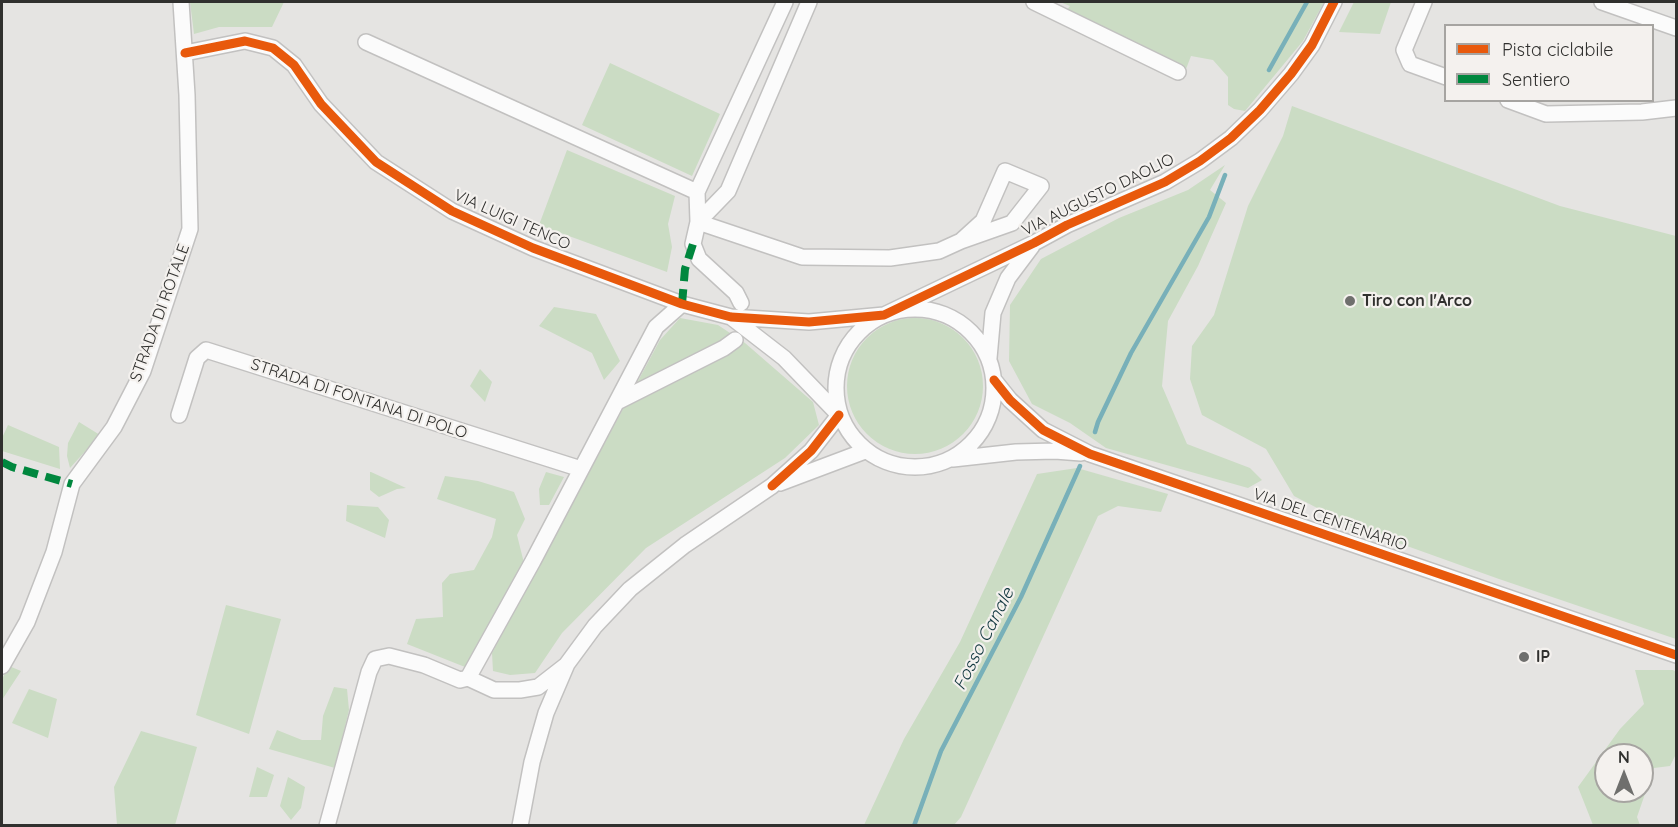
<!DOCTYPE html>
<style>
body{margin:0}
#map{position:relative;width:1678px;height:827px;overflow:hidden;background:#e5e4e2;font-family:Quicksand,sans-serif}
canvas{display:block}
.frame{position:absolute;inset:0;border:3px solid #30302e;pointer-events:none}
.legend{position:absolute;left:1444px;top:24px;width:210px;height:78px;box-sizing:border-box;background:#f4f1ee;border:2px solid #a6a4a1;margin:0;padding:8px 10px;list-style:none;font-size:18px;color:#30302e}
.legend li{display:flex;align-items:center;gap:12px;height:30px}
.legend b{width:30px;border:2px solid #a6a4a1}
.north{position:absolute;left:1594px;top:743px;width:60px;height:60px;box-sizing:border-box;background:#f4f1ee;border:2px solid #a6a4a1;border-radius:50%;rotate:0deg;font-size:16px;font-weight:700;line-height:24px;text-align:center;color:#30302e}
.north::after{content:'';display:block;margin:auto;width:21px;height:27px;background:#6f6f6d;clip-path:polygon(50% 0,100% 100%,50% 72%,0 100%)}
</style>
<div id="map">
<canvas width="1678" height="827"></canvas>
<div class="frame"></div>
<ul class="legend">
<li><b style="height:8px;background:#e8590c"></b>Pista ciclabile</li>
<li><b style="height:8px;background:#00873e"></b>Sentiero</li>
</ul>
<div class="north">N</div>
</div>
<script>
const context = document.querySelector('canvas').getContext('2d');
context.lineJoin = 'round';
function paint(path, color) {
  context.fillStyle = color;
  context.fill(path, 'evenodd');
}
function poly(rows) {
  const path = new Path2D();
  for (const r of rows) {
    if (r.length === 3) {
      path.moveTo(r[0] + r[2], r[1]);
      path.arc(r[0], r[1], r[2], 0, 2 * Math.PI);
      continue;
    }
    path.moveTo(r[0], r[1]);
    for (let i = 2; i < r.length; i += 2) path.lineTo(r[i], r[i + 1]);
  }
  return path;
}
function trace(path, color, width, dash) {
  context.strokeStyle = color;
  context.lineWidth = width;
  context.lineCap = dash ? 'butt' : 'round';
  context.setLineDash(dash || []);
  context.stroke(path);
}
function drawText(font, color, halo, rows, align = 'center') {
  context.font = font + ' Quicksand,sans-serif';
  context.lineWidth = 4.5;
  context.setLineDash([]);
  context.textBaseline = 'middle';
  context.strokeStyle = halo;
  context.fillStyle = color;
  for (const [text, x, y, turn = 0] of rows) {
    context.save();
    context.translate(x, y);
    context.rotate((+turn || 0) * Math.PI / 180);
    context.textAlign = isNaN(turn) ? turn : align;
    if (halo) context.strokeText(text, 0, 0);
    context.fillText(text, 0, 0);
    context.restore();
  }
}
const green = poly([
 [190,2,284,2,272,27,219,27,194,34],
 [1060,2,1324,2,1303,41,1245,111,1234,109,1228,105,1228,77,1213,60,1191,56,1186,69,1066,11,1070,6],
 [1354,2,1391,2,1380,34,1339,32],
 [610,63,720,114,692,176,582,125],
 [1292,106,1560,206,1676,236,1676,639,1499,579,1354,527,1294,496,1266,449,1202,415,1190,379,1192,346,1214,315,1248,206,1283,136],
 [567,150,675,196,668,224,672,247,667,272,539,225],
 [1225,165,1210,190,1226,203,1198,266,1168,321,1162,386,1187,444,1250,468,1262,480,1248,488,1106,448,1070,423,1032,404,1009,361,1010,305,1041,259,1119,218,1188,190],
 [554,307,596,314,620,361,604,380,592,353,539,326],
 [680,318,718,325,745,343,813,402,819,425,785,458,646,548,562,633,535,673,510,675,493,671,492,653,660,340],
 [915,386,68],
 [480,369,492,382,485,402,470,386],
 [79,422,100,435,70,468,67,456,68,443],
 [8,425,59,447,60,469,2,451,2,438],
 [1077,468,1168,494,1161,512,1118,506,1098,516,961,817,954,825,864,825,904,739,960,642,1037,474],
 [370,472,371,472,406,488,397,489,379,497,370,490],
 [546,472,564,477,549,505,540,505,539,489],
 [445,476,478,481,514,492,525,519,517,535,524,563,465,667,407,644,416,619,443,617,442,583,450,574,474,570,492,537,496,519,437,499],
 [347,505,378,507,389,520,385,538,346,521],
 [226,605,281,619,249,734,196,715],
 [9,666,21,671,2,700,2,679],
 [1635,670,1673,670,1676,672,1676,754,1670,766,1654,768,1637,817,1640,825,1593,825,1578,787,1620,729,1644,704],
 [1606,755,1642,755,1642,791,1606,791],
 [334,687,347,689,349,710,335,768,269,749,277,730,302,740,321,740,323,716],
 [29,689,57,699,48,738,12,723],
 [141,731,197,747,175,825,117,825,114,787],
 [257,767,274,775,267,797,249,797],
 [288,777,305,787,301,808,291,820,280,806]
]);
const stream = poly([
 [1269,70,1307,2],
 [1095,432,1098,422,1131,353,1209,217,1225,175],
 [914,826,941,751,1021,597,1080,466]
]);
const minor = poly([
 [1034,2,1178,72],
 [1424,2,1404,50,1410,64,1446,77],
 [1602,2,1676,28],
 [366,42,697,192],
 [185,53,245,41,273,48,294,65,321,104,376,162,452,211,533,248,682,304,731,317,809,322,884,315,1034,243,1067,225,1165,182,1200,161,1231,138,1260,110,1291,74,1312,45,1334,2],
 [1508,100,1546,114,1642,112,1676,108],
 [698,222,802,257,890,258,939,251,961,241,983,221,1005,171,1041,186,1012,223,961,241],
 [698,222,728,191,809,2],
 [741,303,736,293,699,259,693,244,698,222,697,192,785,2],
 [915,388,79],
 [989,358,993,313,1008,278,1032,246],
 [994,380,1010,400,1043,430,1090,454,1676,655],
 [617,402,724,348,735,340],
 [179,415,197,358,206,350,581,469],
 [953,459,1016,452,1055,451,1081,453],
 [780,483,865,451],
 [2,666,27,622,54,552,72,484,114,427,143,371,190,229,187,95,181,2],
 [468,678,494,690,520,690,538,687,565,666],
 [327,826,369,672,375,659,389,656,424,665,460,680,468,678,533,561,656,327,682,304],
 [520,826,532,762,546,713,567,664,595,626,630,589,685,545,772,486,811,451,839,415,784,358,731,317]
]);
const quiet = poly([
 [682,304,685,269,693,244],
 [2,462,12,467,72,484]
]);
const cycleway = poly([
 [185,53,245,41,273,48,294,65,321,104,376,162,452,211,533,248,682,304,731,317,809,322,884,315,1034,243,1067,225,1165,182,1200,161,1231,138,1260,110,1291,74,1312,45,1334,2],
 [994,380,1010,400,1043,430,1090,454,1676,655],
 [772,486,811,451,839,415]
]);
const markers = [
 [1350,301,6,"#6f6f6d"],
 [1524,657,6,"#6f6f6d"]
];
const streetNames = [
 ["VIA AUGUSTO DAOLIO",1098,195,-26],
 ["VIA LUIGI TENCO",512,220,24],
 ["STRADA DI ROTALE",160,313,-70],
 ["STRADA DI FONTANA DI POLO",359,399,18],
 ["VIA DEL CENTENARIO",1330,520,19]
];
const poiNames = [
 ["Tiro con l'Arco",1362,301],
 ["IP",1536,657]
];
const waterNames = [
 ["Fosso Canale",984,639,-63]
];
paint(green, '#cbdcc4');
trace(stream, '#78b0b9', 4.5);
trace(minor, '#c2c1c0', 18);
trace(minor, '#fbfbfb', 15);
trace(quiet, '#00873e', 8, [15, 8]);
trace(cycleway, '#e8590c', 9);
for (const [x, y, r, color] of markers) {
  const dot = new Path2D();
  dot.arc(x, y, r, 0, 2 * Math.PI);
  context.fillStyle = color;
  context.fill(dot);
  trace(dot, '#f4f1ee', 2);
}
drawText('16px', '#30302e', '#f4f1ee', streetNames);
drawText('bold 16px', '#30302e', '#f4f1ee', poiNames, 'left');
drawText('italic 18px', '#10373e', '#f4f1ee', waterNames);
</script>
